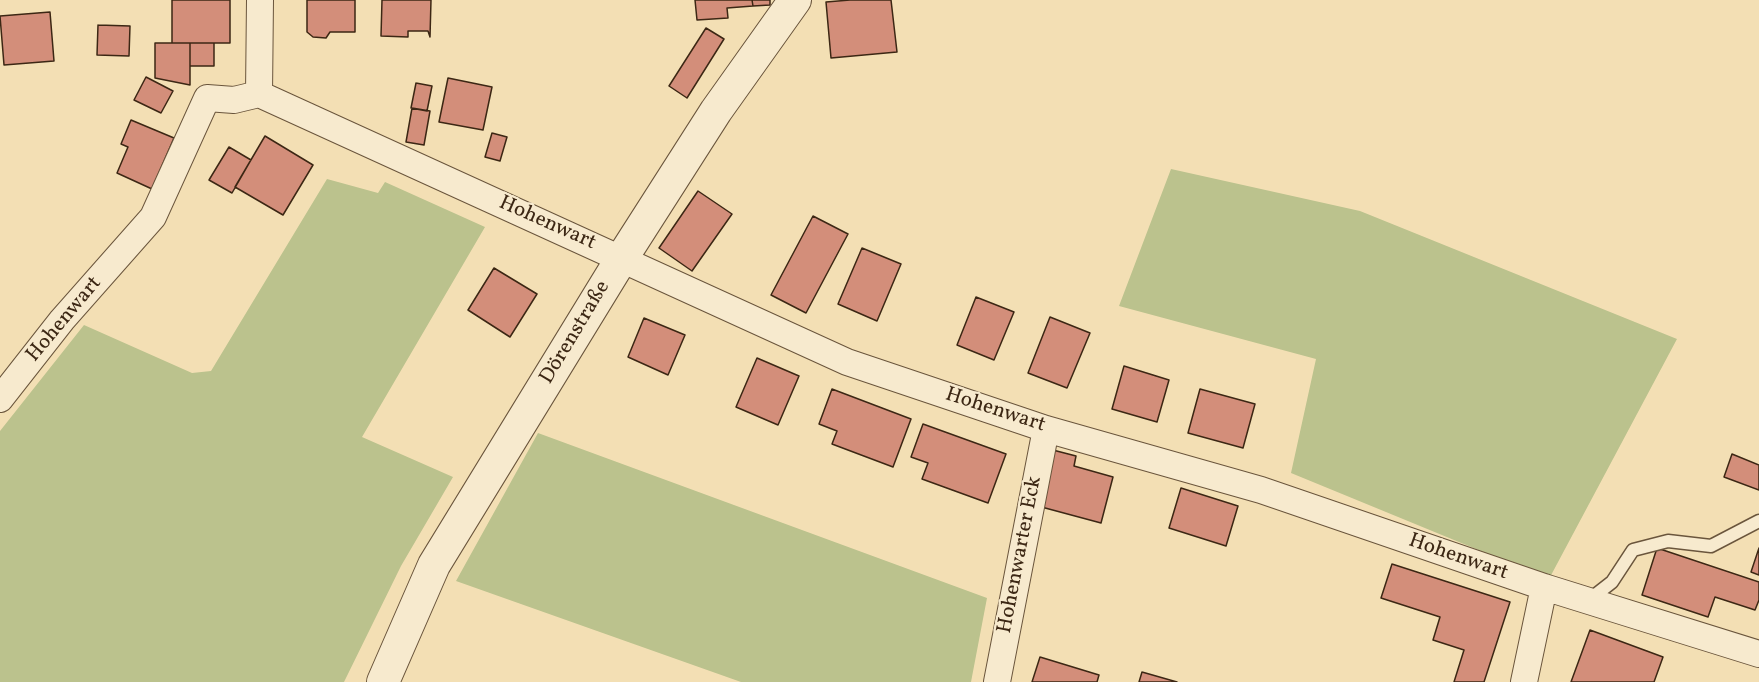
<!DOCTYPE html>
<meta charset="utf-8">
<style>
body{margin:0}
canvas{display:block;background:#f3dfb4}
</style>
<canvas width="1759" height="682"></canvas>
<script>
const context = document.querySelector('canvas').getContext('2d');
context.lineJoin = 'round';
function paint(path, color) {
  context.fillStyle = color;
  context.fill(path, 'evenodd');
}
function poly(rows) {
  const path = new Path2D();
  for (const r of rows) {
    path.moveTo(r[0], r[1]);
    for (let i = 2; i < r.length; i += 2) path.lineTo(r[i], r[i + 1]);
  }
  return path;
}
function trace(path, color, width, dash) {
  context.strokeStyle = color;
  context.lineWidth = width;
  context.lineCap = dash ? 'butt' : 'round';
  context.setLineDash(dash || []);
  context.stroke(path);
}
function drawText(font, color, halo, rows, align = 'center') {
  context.font = font + ' Vollkorn,serif';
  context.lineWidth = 4.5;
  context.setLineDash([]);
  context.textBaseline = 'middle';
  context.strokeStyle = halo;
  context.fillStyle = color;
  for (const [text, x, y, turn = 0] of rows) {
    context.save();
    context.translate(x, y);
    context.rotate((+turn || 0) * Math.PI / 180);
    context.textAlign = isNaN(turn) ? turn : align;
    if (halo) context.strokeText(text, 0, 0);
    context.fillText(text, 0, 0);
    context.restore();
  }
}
const green = poly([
 [1171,169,1360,211,1677,339,1549,579,1291,473,1316,359,1119,306],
 [327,179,378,193,385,182,485,227,362,437,453,477,401,566,344,682,0,682,0,431,84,325,192,373,211,371],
 [538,433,987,598,971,682,741,682,456,581]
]);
const building = poly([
 [172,0,230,0,230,43,172,43,172,0],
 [307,0,355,0,355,32,330,32,326,38,313,37,307,32,307,0],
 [382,0,431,0,430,37,428,31,408,31,408,37,381,36,382,0],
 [695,0,752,0,753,6,727,8,728,18,697,20,695,0],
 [752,0,770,0,770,5,753,6,752,0],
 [850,0,891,0,897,52,831,58,826,2,850,0],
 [50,12,54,61,4,65,0,16,50,12],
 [98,25,130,26,129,56,97,55,98,25],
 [706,28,724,39,687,98,669,86,706,28],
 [155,43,190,43,190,85,155,78,155,43],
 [190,43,214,43,214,66,190,66,190,43],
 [146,77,173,91,161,113,134,100,146,77],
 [448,78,492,87,483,130,439,122,448,78],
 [416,83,432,86,427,111,411,108,416,83],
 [412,108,430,111,424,145,406,142,412,108],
 [131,120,174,138,152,189,117,173,128,147,121,144,131,120],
 [492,133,507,137,500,161,485,157,492,133],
 [265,136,313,165,283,215,235,187,265,136],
 [229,147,251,160,232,193,209,180,229,147],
 [698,191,732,214,692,271,659,248,698,191],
 [813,216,848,234,806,313,771,295,813,216],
 [862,248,901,264,877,321,838,304,862,248],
 [494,268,537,294,510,337,468,310,494,268],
 [976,297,1014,312,994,360,957,345,976,297],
 [1050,317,1090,333,1067,388,1028,373,1050,317],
 [644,318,685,335,668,375,628,357,644,318],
 [757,358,799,376,778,425,736,407,757,358],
 [1124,366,1169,380,1157,422,1112,409,1124,366],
 [832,389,911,419,893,467,832,444,837,431,819,424,832,389],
 [1200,389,1255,404,1243,448,1188,433,1200,389],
 [923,424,1006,454,988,503,922,479,928,463,911,457,923,424],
 [1049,449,1076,456,1074,466,1113,477,1101,523,1034,505,1049,449],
 [1732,454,1759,465,1759,490,1724,477,1732,454],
 [1181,488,1238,506,1226,546,1169,528,1181,488],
 [1657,548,1759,582,1759,600,1755,610,1715,597,1708,617,1642,595,1657,548],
 [1759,548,1759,575,1751,572,1759,548],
 [1392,564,1510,602,1484,682,1454,682,1464,650,1433,640,1440,617,1381,598,1392,564],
 [1590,630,1663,657,1654,682,1571,682,1590,630],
 [1040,657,1099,675,1097,682,1032,682,1040,657],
 [1142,672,1177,682,1139,682,1142,672]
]);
const service = poly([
 [1589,600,1612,582,1633,550,1668,541,1711,546,1759,521]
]);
const minor = poly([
 [259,94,847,362,1046,429,1261,490,1544,587,1759,654],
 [0,399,62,320,153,217,207,98,234,100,259,94,260,0],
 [997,682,1046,429],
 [1524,682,1544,587]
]);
const tertiary = poly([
 [383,682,434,565,622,258,716,111,795,0]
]);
const streetNames = [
 ["Hohenwart",547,224,24],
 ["Hohenwart",65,320,-50],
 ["Dörenstraße",576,333,-59],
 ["Hohenwart",995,411,18],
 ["Hohenwarter Eck",1021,555,-79],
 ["Hohenwart",1458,558,19]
];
paint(green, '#bbc28d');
paint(building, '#d38e7a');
trace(building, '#3c2714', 1.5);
trace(service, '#6a553c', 15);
trace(minor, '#6a553c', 28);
trace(tertiary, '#6a553c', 34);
trace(service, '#f7eace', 12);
trace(minor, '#f7eace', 26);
trace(tertiary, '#f7eace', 32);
drawText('21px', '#3c2714', '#f7eace', streetNames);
</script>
